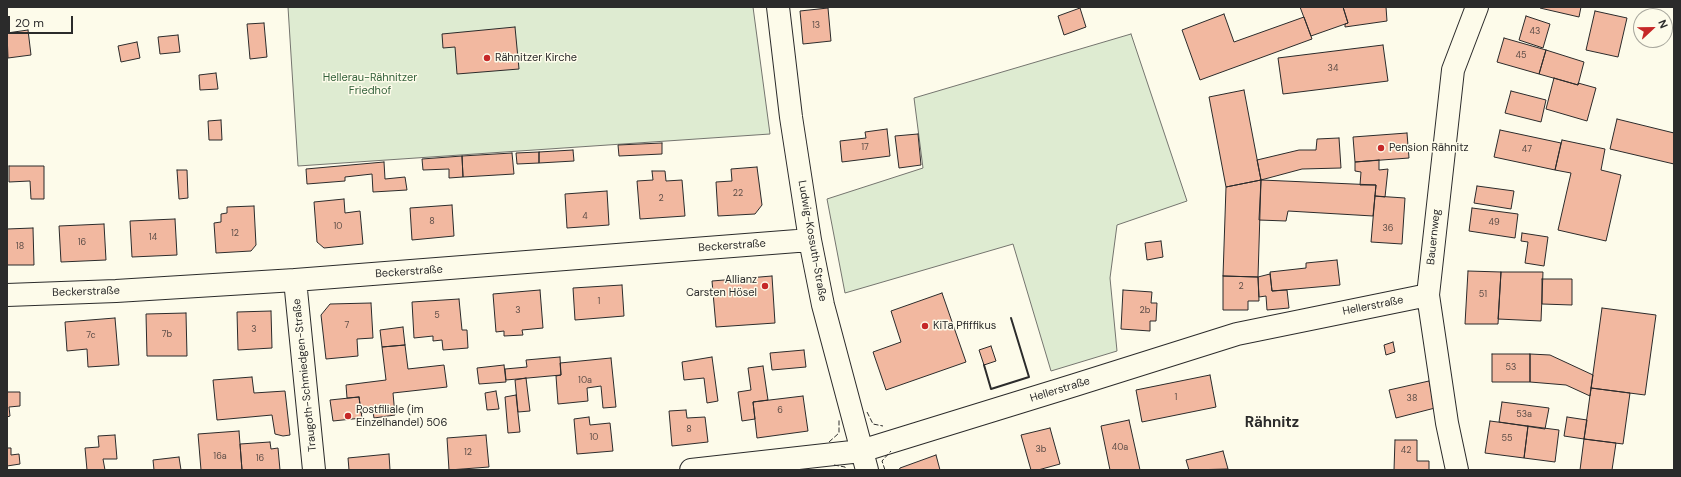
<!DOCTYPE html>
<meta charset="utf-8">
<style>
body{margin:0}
#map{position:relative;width:1681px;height:477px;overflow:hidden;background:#fdfbea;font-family:"DM Sans",sans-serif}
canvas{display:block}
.frame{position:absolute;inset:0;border:8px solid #2b2b2b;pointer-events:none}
.north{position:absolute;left:1633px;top:8px;width:40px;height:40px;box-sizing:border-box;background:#fdfbea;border:1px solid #a9a89e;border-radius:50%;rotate:68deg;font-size:11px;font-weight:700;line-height:16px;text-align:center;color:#2b2b2b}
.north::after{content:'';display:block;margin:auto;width:14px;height:18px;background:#c62828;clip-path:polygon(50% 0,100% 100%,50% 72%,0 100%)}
.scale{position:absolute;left:8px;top:16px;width:65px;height:18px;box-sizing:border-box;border:2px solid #2b2b2b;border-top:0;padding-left:5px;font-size:12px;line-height:14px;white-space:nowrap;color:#2b2b2b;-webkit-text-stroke:3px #fdfbea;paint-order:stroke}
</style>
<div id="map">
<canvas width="1681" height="477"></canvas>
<div class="frame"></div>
<div class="north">N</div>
<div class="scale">20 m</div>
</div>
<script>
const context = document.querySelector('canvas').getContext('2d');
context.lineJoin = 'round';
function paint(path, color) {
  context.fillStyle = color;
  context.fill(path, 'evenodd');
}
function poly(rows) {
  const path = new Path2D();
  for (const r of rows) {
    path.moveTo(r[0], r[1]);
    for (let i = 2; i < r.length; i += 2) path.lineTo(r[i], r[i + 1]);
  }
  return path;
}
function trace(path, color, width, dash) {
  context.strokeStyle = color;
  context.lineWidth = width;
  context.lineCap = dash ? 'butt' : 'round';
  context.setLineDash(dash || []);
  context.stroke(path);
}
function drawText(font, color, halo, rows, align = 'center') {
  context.font = font + ' "DM Sans",sans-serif';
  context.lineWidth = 3;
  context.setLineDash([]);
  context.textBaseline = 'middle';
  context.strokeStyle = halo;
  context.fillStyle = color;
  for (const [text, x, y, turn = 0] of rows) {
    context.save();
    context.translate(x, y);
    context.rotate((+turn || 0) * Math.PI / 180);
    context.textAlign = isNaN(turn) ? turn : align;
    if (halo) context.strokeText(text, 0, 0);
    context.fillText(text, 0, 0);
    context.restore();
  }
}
const green = poly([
 [288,7,753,7,770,134,298,166,288,7],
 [1131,34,1187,201,1117,225,1110,278,1117,351,1051,371,1013,244,845,293,827,199,923,168,914,98,1131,34]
]);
const building = poly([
 [1300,7,1343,7,1348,23,1311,36,1300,7],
 [1343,7,1386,7,1387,21,1345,27,1345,24,1348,23,1343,7],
 [1540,7,1581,7,1579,17,1540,8,1540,7],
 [828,8,831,41,803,44,800,11,828,8],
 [1080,8,1086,27,1064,35,1058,16,1080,8],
 [1595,11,1627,18,1618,57,1586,50,1595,11],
 [1224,14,1234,42,1304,17,1312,39,1200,80,1182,30,1224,14],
 [1526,16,1550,24,1543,48,1519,40,1526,16],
 [264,23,267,57,250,59,247,24,264,23],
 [515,27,519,69,457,74,455,47,443,48,442,34,515,27],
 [28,30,31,55,8,58,7,33,28,30],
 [178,35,180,52,160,54,158,37,178,35],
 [1504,38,1546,50,1539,74,1497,62,1504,38],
 [137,42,140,58,121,62,118,46,137,42],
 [1383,45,1388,81,1283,94,1278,58,1383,45],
 [1546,50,1584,62,1578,85,1539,74,1546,50],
 [216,73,218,89,200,90,199,75,216,73],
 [1554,78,1578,85,1578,83,1596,88,1587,121,1546,109,1554,78],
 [1244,90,1261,180,1226,187,1209,97,1244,90],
 [1511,91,1546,100,1541,122,1505,113,1511,91],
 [1617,119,1674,133,1674,164,1610,149,1617,119],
 [221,120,222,140,209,140,208,121,221,120],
 [887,129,890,156,842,162,840,141,866,138,865,132,887,129],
 [1500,130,1561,143,1555,170,1494,157,1500,130],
 [1407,133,1409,158,1355,162,1353,137,1407,133],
 [918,134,921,165,899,168,895,136,918,134],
 [1339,138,1341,168,1302,169,1261,180,1257,160,1299,150,1316,150,1317,139,1339,138],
 [1562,140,1605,149,1601,170,1621,175,1606,241,1558,230,1571,173,1555,170,1562,140],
 [662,143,662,154,619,156,618,145,662,143],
 [573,150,574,161,539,163,539,152,573,150],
 [539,152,539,163,517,164,516,153,539,152],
 [512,153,514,174,463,177,462,156,512,153],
 [462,156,463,177,449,178,449,169,423,170,422,159,462,156],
 [1379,160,1379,170,1388,169,1385,197,1375,196,1376,185,1360,185,1361,172,1355,171,1355,162,1379,160],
 [384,162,385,179,405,177,407,190,373,192,372,174,345,177,345,181,307,184,306,169,384,162],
 [9,166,44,166,44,199,31,199,30,181,9,182,9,166],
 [757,167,762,205,755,214,718,216,716,182,732,181,731,169,757,167],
 [177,170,187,170,188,198,179,199,177,170],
 [652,171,665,171,666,181,682,180,685,216,640,219,637,181,653,180,652,171],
 [1261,180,1258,277,1223,276,1226,187,1261,180],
 [1261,180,1376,185,1373,216,1288,211,1286,221,1259,220,1261,180],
 [1477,186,1514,191,1511,209,1474,203,1477,186],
 [607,191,609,225,567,228,565,194,607,191],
 [1375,196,1405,198,1402,244,1371,242,1375,196],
 [344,199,345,213,360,211,363,244,324,248,317,242,314,202,344,199],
 [452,205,454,236,412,240,410,208,452,205],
 [254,206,256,245,251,251,216,253,214,223,221,222,221,214,227,213,227,207,254,206],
 [1472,208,1518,214,1515,238,1469,231,1472,208],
 [175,219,177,255,132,257,130,221,175,219],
 [104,224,106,260,61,262,59,226,104,224],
 [33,228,34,265,7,265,7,229,33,228],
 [1522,233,1548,237,1544,266,1525,263,1528,242,1521,241,1522,233],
 [1161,241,1163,257,1147,260,1145,243,1161,241],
 [1337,260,1340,285,1272,291,1270,272,1306,268,1306,263,1337,260],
 [1468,271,1501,272,1498,324,1465,324,1468,271],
 [1501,272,1543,272,1541,321,1498,319,1501,272],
 [1270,274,1272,291,1287,290,1289,308,1267,310,1266,296,1259,297,1258,277,1270,274],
 [772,276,775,323,716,327,712,281,772,276],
 [1223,276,1258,277,1259,301,1248,301,1248,310,1223,310,1223,276],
 [1542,279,1572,279,1572,305,1542,304,1542,279],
 [622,285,624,316,575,320,573,288,622,285],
 [540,290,543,328,522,330,523,335,504,336,504,331,496,332,493,294,540,290],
 [1123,290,1152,292,1151,303,1157,303,1156,321,1150,321,1150,331,1121,329,1123,290],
 [942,293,966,362,886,390,873,352,901,342,891,311,942,293],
 [459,299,462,330,467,330,468,348,443,350,442,340,433,341,433,336,414,338,412,302,459,299],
 [371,303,373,338,357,339,358,356,326,359,321,315,330,304,371,303],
 [1602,308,1656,315,1645,395,1591,388,1602,308],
 [271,311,272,348,238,350,237,312,271,311],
 [186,313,187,356,147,356,146,314,186,313],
 [115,318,119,365,88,367,87,349,67,351,65,322,115,318],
 [403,327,405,345,382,347,380,330,403,327],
 [1393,342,1395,352,1386,355,1384,345,1393,342],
 [405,345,408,369,444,365,447,387,393,393,395,415,374,418,373,412,361,413,359,397,347,398,346,385,386,380,382,347,405,345],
 [991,346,996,361,984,365,979,350,991,346],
 [804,350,806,367,772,370,770,353,804,350],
 [1492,354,1530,354,1530,382,1492,382,1492,354],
 [1530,354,1550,355,1593,375,1590,396,1566,385,1530,382,1530,354],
 [560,357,561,375,506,380,505,369,527,367,526,360,560,357],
 [712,357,718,401,707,403,704,378,684,380,682,362,712,357],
 [611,358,616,407,603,408,601,386,587,388,588,401,558,404,556,376,561,375,560,363,611,358],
 [504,365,506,382,479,384,477,368,504,365],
 [763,366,768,400,753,402,755,419,742,421,738,392,751,390,748,368,763,366],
 [1210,375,1216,407,1142,422,1136,390,1210,375],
 [252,377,254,393,285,391,290,435,283,436,275,434,272,415,217,420,213,380,252,377],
 [526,378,530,411,518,412,515,380,526,378],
 [1429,381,1435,408,1396,418,1389,390,1429,381],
 [1591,388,1630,393,1623,444,1584,439,1591,388],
 [496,391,499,409,487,410,485,393,496,391],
 [7,392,20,392,20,406,9,407,10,416,7,417,7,392],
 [516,395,520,432,508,433,505,397,516,395],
 [803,396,808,431,757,438,753,402,803,396],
 [359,397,362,418,333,421,330,400,359,397],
 [1502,402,1549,408,1545,429,1499,422,1502,402],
 [686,410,687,418,705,417,708,442,672,446,669,411,686,410],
 [589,417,590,425,610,423,613,451,577,454,574,419,589,417],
 [1567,417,1587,420,1584,439,1564,436,1567,417],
 [1129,420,1140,470,1110,470,1101,426,1129,420],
 [1490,421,1528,426,1524,458,1485,453,1490,421],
 [1528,426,1559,430,1555,462,1524,458,1528,426],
 [1050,428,1060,464,1038,470,1031,470,1021,435,1050,428],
 [239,431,242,470,201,470,198,434,239,431],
 [115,435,117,459,103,459,105,470,87,470,85,448,99,447,98,436,115,435],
 [486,435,489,467,449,470,447,438,486,435],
 [1584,439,1616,443,1612,470,1580,470,1584,439],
 [1395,440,1417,440,1417,461,1429,461,1429,470,1394,470,1395,440],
 [270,442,271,449,278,448,280,470,242,470,240,444,270,442],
 [7,448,11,448,11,455,19,454,20,464,7,466,7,448],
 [1223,451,1228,469,1189,470,1186,460,1223,451],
 [389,454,390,470,349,470,348,458,389,454],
 [936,455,940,470,899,470,900,468,936,455],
 [179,457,181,470,154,470,153,460,179,457]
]);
const minor = poly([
 [778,7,791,117,810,240,823,305,867,470],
 [295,280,314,470],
 [7,295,116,291,295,280,810,240],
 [691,470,861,451,1075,385,1237,334,1428,295],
 [1457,470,1447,423,1428,295,1453,70,1477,7]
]);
const fence = poly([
 [867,412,873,424,883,426],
 [829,442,839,433,839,419],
 [834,465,845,467,846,470],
 [885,470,882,461,891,451]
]);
const wall = poly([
 [984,365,991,389,1029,377,1011,318]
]);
const markers = [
 [487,58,4,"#c62828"],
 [1381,148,4,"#c62828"],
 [765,286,4,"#c62828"],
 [925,326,4,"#c62828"],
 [348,416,4,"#c62828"]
];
const numberNames = [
 ["13",816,26],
 ["43",1535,32],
 ["45",1521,56],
 ["34",1333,69],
 ["17",865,148],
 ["47",1527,150],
 ["22",738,194],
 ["2",661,199],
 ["4",585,217],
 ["8",432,222],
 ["49",1494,223],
 ["10",338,227],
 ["36",1388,229],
 ["12",235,234],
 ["14",153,238],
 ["16",82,243],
 ["18",20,247],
 ["2",1241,287],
 ["51",1483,295],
 ["1",599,302],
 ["3",518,311],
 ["2b",1145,311],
 ["5",437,316],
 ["7",347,326],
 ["3",254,330],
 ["7b",167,335],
 ["7c",91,336],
 ["53",1511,368],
 ["10a",585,381],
 ["1",1176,398],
 ["38",1412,399],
 ["6",780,411],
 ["53a",1524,415],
 ["8",689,430],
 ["10",594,438],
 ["55",1507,439],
 ["40a",1120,448],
 ["3b",1041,450],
 ["42",1406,451],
 ["12",468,453],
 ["16a",220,457],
 ["16",260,459]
];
const poiNames = [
 ["Rähnitzer Kirche",495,58],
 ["Pension Rähnitz",1389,148],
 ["Allianz",757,280,"right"],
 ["Carsten Hösel",757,293,"right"],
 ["KiTa Pfiffikus",933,326],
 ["Postfiliale (im",356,410],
 ["Einzelhandel) 506",356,423]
];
const parkNames = [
 ["Hellerau-Rähnitzer",370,78],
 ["Friedhof",370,91]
];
const streetNames = [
 ["Bauernweg",1434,237,-84],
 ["Ludwig-Kossuth-Straße",812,241,80],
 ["Beckerstraße",732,246,-4],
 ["Beckerstraße",409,272,-4],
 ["Beckerstraße",86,292,-2],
 ["Hellerstraße",1373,306,-11],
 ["Traugoth-Schmiedgen-Straße",305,375,-96],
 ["Hellerstraße",1060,390,-17]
];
const districtNames = [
 ["Rähnitz",1272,423]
];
paint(green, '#deebd1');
trace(green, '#74746e', 1);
paint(building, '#f2b8a0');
trace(building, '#2b2b2b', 1);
trace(minor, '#2b2b2b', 24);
trace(minor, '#fdfbea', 22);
trace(fence, '#2b2b2b', 1, [5, 2]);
trace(wall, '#2b2b2b', 2);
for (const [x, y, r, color] of markers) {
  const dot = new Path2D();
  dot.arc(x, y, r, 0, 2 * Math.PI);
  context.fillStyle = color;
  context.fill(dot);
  trace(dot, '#fdfbea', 1.5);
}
drawText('9px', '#5d4e48', null, numberNames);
drawText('11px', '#2b2b2b', '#fdfbea', poiNames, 'left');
drawText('11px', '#34623c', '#fdfbea', parkNames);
drawText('11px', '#2b2b2b', '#fdfbea', streetNames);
drawText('bold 15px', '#2b2b2b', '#fdfbea', districtNames);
</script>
